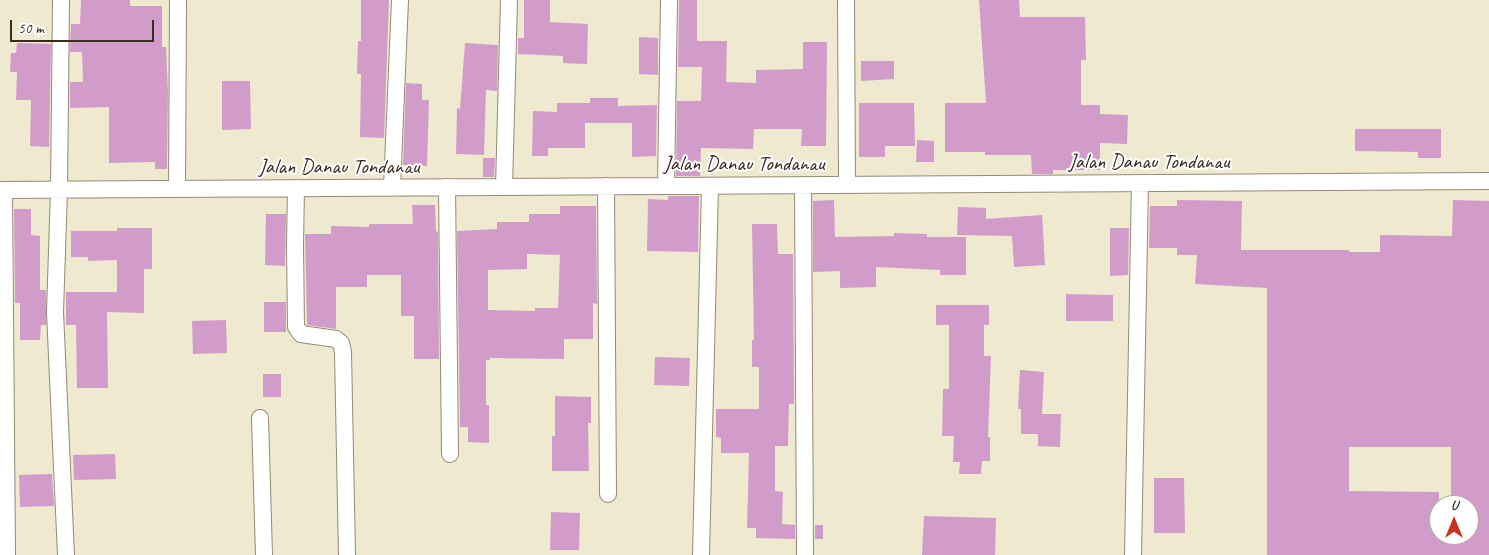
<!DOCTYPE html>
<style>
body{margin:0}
#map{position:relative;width:1489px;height:555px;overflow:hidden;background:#efe9cf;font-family:Caveat,sans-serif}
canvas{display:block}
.north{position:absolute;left:1429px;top:495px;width:50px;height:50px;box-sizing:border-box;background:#fff;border:1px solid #b1aaa5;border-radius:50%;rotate:0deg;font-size:14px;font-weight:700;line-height:20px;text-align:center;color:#3b2a1e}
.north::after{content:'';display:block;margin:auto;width:18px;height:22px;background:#c8321e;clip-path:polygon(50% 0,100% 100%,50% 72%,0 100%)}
.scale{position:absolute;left:10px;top:20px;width:144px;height:22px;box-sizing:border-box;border:2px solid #3b2a1e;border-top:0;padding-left:6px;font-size:15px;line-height:18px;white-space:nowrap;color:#3b2a1e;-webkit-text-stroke:4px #fff;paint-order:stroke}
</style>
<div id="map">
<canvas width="1489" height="555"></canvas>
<div class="north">U</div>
<div class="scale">50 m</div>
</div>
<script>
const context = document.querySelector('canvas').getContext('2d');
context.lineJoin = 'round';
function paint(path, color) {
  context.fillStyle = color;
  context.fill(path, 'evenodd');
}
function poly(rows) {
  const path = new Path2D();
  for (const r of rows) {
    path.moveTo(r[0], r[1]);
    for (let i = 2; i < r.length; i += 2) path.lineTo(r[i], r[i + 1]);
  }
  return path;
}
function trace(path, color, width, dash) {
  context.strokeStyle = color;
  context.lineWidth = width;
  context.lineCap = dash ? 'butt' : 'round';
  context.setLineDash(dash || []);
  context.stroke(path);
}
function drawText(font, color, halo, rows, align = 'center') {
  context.font = font + ' Caveat,sans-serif';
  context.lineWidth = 4;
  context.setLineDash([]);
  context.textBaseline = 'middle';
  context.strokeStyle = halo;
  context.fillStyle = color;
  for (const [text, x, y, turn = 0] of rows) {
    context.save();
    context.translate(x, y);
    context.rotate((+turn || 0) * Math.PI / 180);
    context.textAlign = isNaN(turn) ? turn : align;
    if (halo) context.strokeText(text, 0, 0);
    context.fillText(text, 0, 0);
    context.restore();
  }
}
const building = poly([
 [81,0,130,0,130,6,162,6,162,47,166,47,168,91,167,169,155,169,155,162,109,163,109,107,70,108,70,82,83,82,82,52,70,52,71,24,80,24],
 [361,0,389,0,384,138,360,137,361,74,357,74,358,41,361,41],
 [524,0,550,0,550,22,588,24,587,64,563,63,563,56,518,54,518,38,524,38],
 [679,0,697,0,697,41,727,41,726,82,756,83,756,70,803,69,803,42,827,42,826,146,801,146,802,129,754,129,753,149,701,148,700,176,676,176,677,101,701,101,702,67,678,67],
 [979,0,1019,0,1020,17,1085,17,1086,60,1081,60,1081,105,1100,105,1100,114,1128,115,1127,144,1100,143,1100,170,1053,170,1053,174,1032,174,1031,155,985,155,985,152,945,152,945,103,986,103],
 [639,37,658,38,658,75,639,74],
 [17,43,51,44,49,147,30,146,31,100,16,100,17,72,10,72,11,53,16,53],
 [465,43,498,45,497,91,486,90,484,155,456,154,457,108,460,109],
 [861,61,894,61,894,79,861,81],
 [222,81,250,81,251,129,222,130],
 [406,83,422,84,422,100,429,100,427,166,403,165],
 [590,98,618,98,618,106,657,105,656,156,632,157,632,123,585,123,585,148,548,148,548,156,532,156,533,111,557,112,557,103,590,103],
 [859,103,914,103,915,146,885,146,885,157,859,157],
 [1355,129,1441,129,1441,158,1418,158,1418,152,1355,151],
 [917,140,934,141,934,162,916,162],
 [483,158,495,158,494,177,483,177],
 [668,196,699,196,698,252,647,251,648,199,668,200],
 [834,200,835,237,894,236,894,233,927,234,927,237,966,237,966,275,940,275,940,270,876,267,876,287,840,288,840,271,813,272,813,201],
 [1177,200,1242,201,1241,250,1349,250,1349,252,1380,252,1380,235,1452,236,1453,200,1489,201,1489,555,1267,555,1267,288,1195,284,1197,255,1177,255,1177,248,1149,248,1150,206,1177,206],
 [1349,447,1451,447,1451,505,1469,505,1469,535,1439,535,1439,492,1349,491],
 [412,205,435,205,436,232,438,231,439,359,414,359,414,316,401,316,401,275,367,275,367,287,336,287,336,329,307,325,305,234,331,234,331,226,369,227,369,224,413,224],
 [560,206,596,206,597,304,593,303,593,339,564,339,564,359,490,358,490,360,486,360,486,405,489,405,489,443,468,442,468,427,460,427,457,231,497,229,497,222,529,222,529,214,560,214],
 [527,254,560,255,558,308,535,308,535,311,488,310,488,270,527,269],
 [958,207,986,208,986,219,1042,215,1045,265,1014,267,1012,236,957,235],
 [14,209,31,209,31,235,40,236,40,290,46,290,46,325,41,325,40,340,20,340,20,303,15,303],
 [266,214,286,214,285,266,265,265],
 [752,224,777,224,778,254,793,254,794,404,789,404,788,446,775,446,775,491,783,492,782,524,795,525,795,539,756,538,756,528,747,528,749,453,721,453,721,438,716,437,716,409,759,409,759,367,752,367,752,340,754,340],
 [117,228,152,228,152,269,144,269,144,313,107,312,108,388,77,388,76,325,66,325,66,292,117,292,117,260,88,261,88,257,71,257,71,231,117,231],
 [1110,228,1129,228,1128,275,1110,276],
 [1066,294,1113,295,1113,321,1066,321],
 [264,302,286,302,286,332,264,332],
 [936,305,989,305,989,325,984,325,984,356,991,356,988,437,990,437,990,461,982,461,981,474,959,474,960,462,953,462,954,436,942,436,943,389,949,389,949,325,936,325],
 [226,320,227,353,193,354,192,321],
 [655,357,690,358,689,386,654,385],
 [1020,370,1044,372,1042,414,1061,414,1060,447,1038,446,1038,434,1021,434,1021,409,1018,409],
 [263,374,281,374,281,397,263,397],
 [555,396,591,397,591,423,588,423,589,471,552,471,552,436,555,436],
 [115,454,116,479,74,480,73,455],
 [52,474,54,506,20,507,19,475],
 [1154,478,1184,478,1185,533,1154,533],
 [551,512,580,513,579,550,550,550],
 [924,516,996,518,995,555,922,555],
 [815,525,823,525,823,539,815,539]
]);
const street = poly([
 [61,0,59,190,55,312,66,555],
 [846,0,847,185],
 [803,185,805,555],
 [606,186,608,494],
 [666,186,669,0],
 [447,187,450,454],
 [504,187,509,0],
 [296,188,295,245,296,327,301,334,336,339,341,343,343,352,347,555],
 [392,188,400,0],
 [177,189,178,0],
 [0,190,1489,181],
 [4,190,7,555],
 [260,418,264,555],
 [701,555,710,186],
 [1133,555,1140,183]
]);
const streetNames = [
 ["Jalan Danau Tondanau",1149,162],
 ["Jalan Danau Tondanau",744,164],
 ["Jalan Danau Tondanau",339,167]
];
paint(building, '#d29cca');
trace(street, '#958a76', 18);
trace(street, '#fff', 16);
drawText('21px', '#3b2a1e', '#fff', streetNames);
</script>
